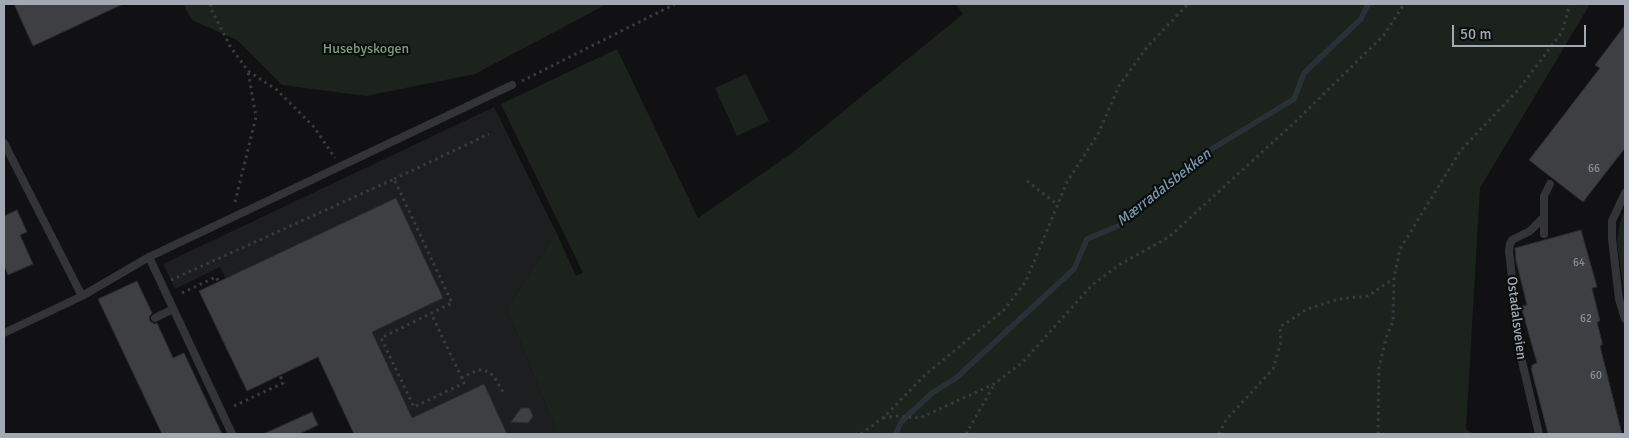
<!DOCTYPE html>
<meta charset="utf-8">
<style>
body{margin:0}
#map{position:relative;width:1629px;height:438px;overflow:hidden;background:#111113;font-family:Signika,sans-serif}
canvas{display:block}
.frame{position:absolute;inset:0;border:5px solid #a2a9b4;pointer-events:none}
.scale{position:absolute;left:1452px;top:25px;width:134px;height:22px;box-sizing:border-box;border:2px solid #a2a9b4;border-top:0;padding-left:6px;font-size:15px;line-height:18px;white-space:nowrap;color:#a2a9b4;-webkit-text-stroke:4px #0c0d0e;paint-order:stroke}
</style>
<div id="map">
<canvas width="1629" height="438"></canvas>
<div class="frame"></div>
<div class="scale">50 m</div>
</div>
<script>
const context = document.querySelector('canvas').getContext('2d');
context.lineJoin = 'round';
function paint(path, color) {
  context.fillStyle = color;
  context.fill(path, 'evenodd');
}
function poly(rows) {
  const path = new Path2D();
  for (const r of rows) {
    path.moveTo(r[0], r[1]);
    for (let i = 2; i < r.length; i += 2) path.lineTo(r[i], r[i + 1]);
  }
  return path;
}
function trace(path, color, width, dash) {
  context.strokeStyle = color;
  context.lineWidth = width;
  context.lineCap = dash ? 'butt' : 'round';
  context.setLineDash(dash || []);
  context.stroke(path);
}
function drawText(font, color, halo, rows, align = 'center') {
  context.font = font + ' Signika,sans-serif';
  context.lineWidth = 4.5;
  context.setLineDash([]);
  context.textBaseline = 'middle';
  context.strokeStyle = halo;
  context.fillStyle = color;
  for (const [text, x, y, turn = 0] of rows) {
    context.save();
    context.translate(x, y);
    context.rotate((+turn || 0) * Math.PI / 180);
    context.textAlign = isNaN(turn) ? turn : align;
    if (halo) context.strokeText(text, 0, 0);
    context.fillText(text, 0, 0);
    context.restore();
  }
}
const built = poly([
 [494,107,556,232,507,309,558,434,507,434,484,385,412,419,226,279,220,267,175,289,163,264]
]);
const green = poly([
 [183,4,607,4,475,74,366,96,282,85,237,40,192,20],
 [956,4,1590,4,1480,188,1466,429,1473,434,558,434,507,309,556,232,576,276,583,273,501,104,617,49,698,218,792,153,963,14],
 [746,74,769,121,737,136,715,88],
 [1625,209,1625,298,1617,243,1620,223]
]);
const stream = poly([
 [896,434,901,422,932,393,956,378,1074,269,1087,239,1123,224,1197,158,1294,99,1304,73,1361,19,1368,4]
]);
const building = poly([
 [14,4,123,4,33,46,14,4],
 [1625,25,1625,148,1583,202,1529,160,1600,68,1595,65,1625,25],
 [396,198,443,298,372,332,412,418,484,384,507,434,354,434,318,357,247,391,199,291,396,198],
 [17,210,27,232,20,235,33,264,8,275,4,265,4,216,17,210],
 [1581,230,1597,287,1592,288,1600,321,1597,322,1602,342,1602,345,1600,346,1622,434,1548,434,1531,368,1532,368,1532,365,1537,363,1522,310,1522,306,1527,305,1516,261,1515,248,1581,230],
 [137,281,152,313,149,317,150,321,154,324,157,323,173,358,184,353,222,434,162,434,98,299,137,281],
 [521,408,529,408,533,416,528,423,511,422,521,408],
 [312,412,318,425,299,434,263,434,312,412]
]);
const path = poly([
 [211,4,210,7,230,46,248,71,277,90,314,127,335,158],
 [522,81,675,4],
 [394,179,489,134],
 [1027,181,1058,205],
 [235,202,256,117,248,71],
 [171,280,394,179,452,303,381,338,414,407,464,383,431,313],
 [182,293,216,277,219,282],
 [461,378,478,370,484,370,493,375,503,392],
 [234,406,283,383,280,375],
 [883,418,897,416,920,418,994,384,1023,362,1092,285,1119,265,1169,237,1295,122,1384,35,1404,4],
 [861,434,883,418,926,374,1005,309,1026,281,1067,182,1098,134,1119,86,1147,47,1188,4],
 [966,434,994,385],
 [1219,434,1226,420,1273,369,1281,342,1280,327,1307,309,1339,299,1368,296,1393,279],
 [1378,434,1379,368,1386,338,1393,321,1394,278,1400,249,1461,150,1519,89,1562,32,1570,4]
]);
const service = poly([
 [4,143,82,296,149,257,232,434],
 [1625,193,1612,221,1612,239,1619,299,1625,319],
 [1544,234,1544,196,1550,184],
 [149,257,512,85],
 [155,318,173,309],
 [4,333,82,296],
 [1539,434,1521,357,1509,251,1510,244,1512,240,1530,231,1544,217]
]);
const numberNames = [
 ["66",1594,169],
 ["64",1579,263],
 ["62",1586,319],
 ["60",1596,376]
];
const parkNames = [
 ["Husebyskogen",366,49]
];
const streetNames = [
 ["Ostadalsveien",1516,318,83]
];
const waterNames = [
 ["Mærradalsbekken",1164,188,-38]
];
paint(built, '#1d1e20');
paint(green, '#1c231c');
trace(stream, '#283137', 5.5);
paint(building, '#3d3f43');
trace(building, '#2b2c2f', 1);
trace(path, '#383b3f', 3, [2.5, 4]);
trace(service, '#323438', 8);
drawText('11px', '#898e98', null, numberNames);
drawText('14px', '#79a079', '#0c0d0e', parkNames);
drawText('14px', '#a2a9b4', '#0c0d0e', streetNames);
drawText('italic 15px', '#789ab0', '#0c0d0e', waterNames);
</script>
